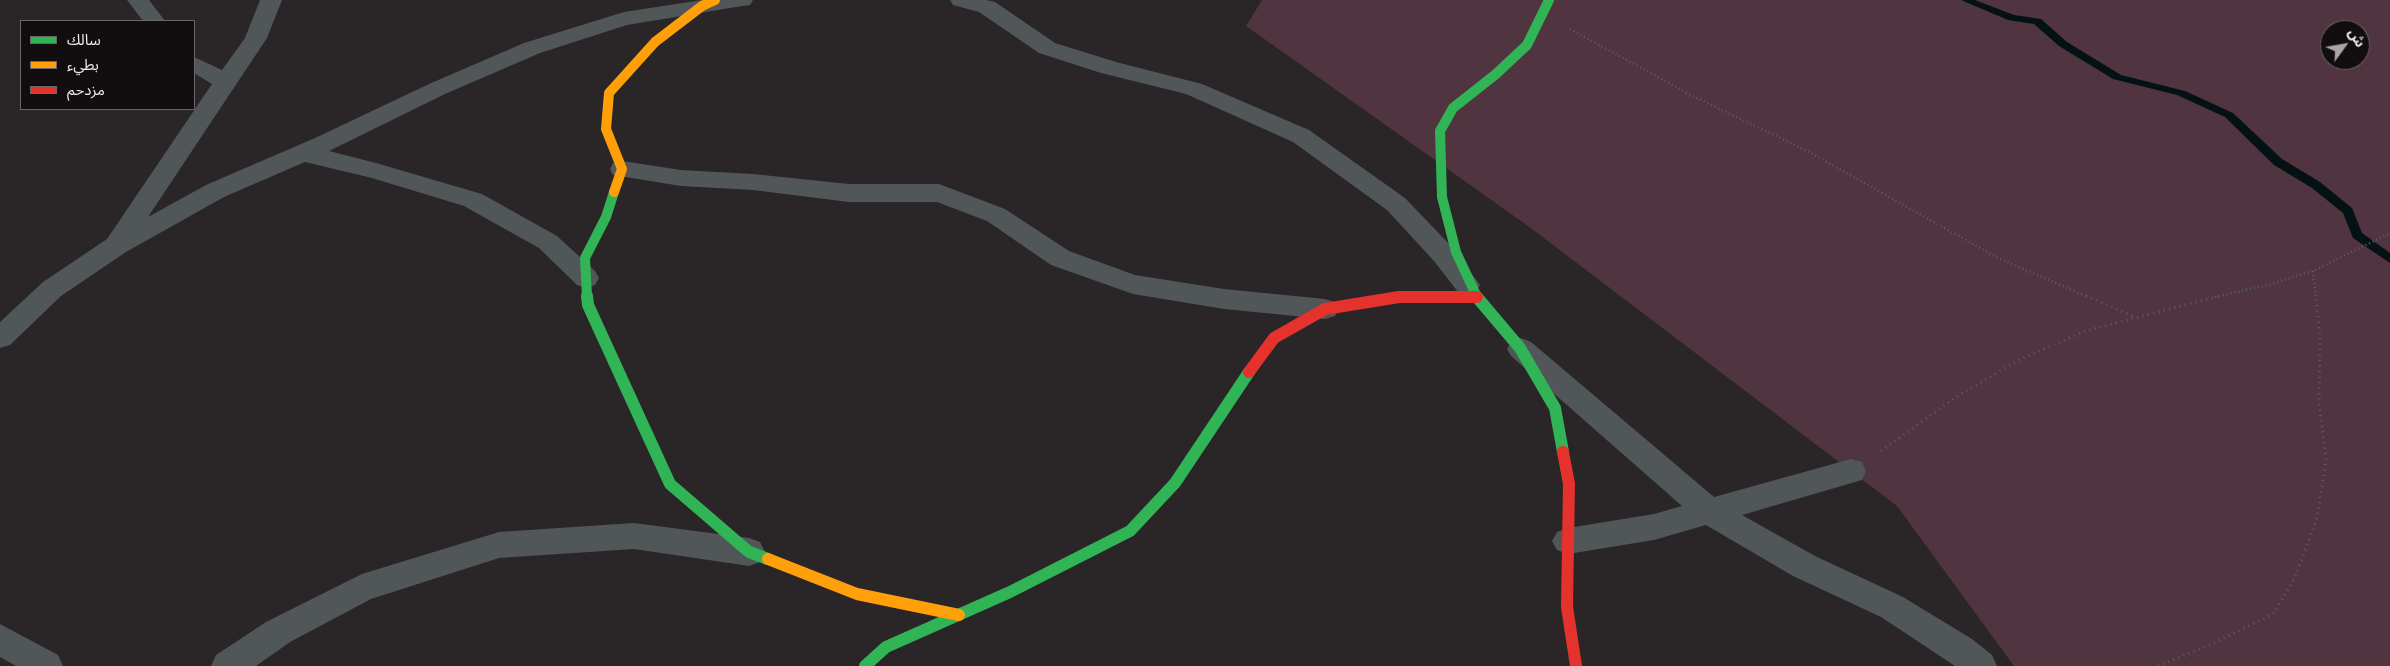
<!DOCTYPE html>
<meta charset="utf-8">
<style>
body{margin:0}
#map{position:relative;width:2390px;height:666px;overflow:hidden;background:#2a2527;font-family:"DM Sans","Noto Sans Arabic",sans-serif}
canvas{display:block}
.legend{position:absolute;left:20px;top:20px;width:175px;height:90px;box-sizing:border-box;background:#120d0f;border:1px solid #6a6567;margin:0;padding:6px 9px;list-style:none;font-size:15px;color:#efe8eb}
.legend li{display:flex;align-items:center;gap:10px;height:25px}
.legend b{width:25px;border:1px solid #6a6567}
.north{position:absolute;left:2320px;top:20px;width:50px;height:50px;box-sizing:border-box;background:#120d0f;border:1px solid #6a6567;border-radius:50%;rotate:58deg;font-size:14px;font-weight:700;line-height:20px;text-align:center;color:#efe8eb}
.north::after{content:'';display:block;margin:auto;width:18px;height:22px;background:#aaa4a6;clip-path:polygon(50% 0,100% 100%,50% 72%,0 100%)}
</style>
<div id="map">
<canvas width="2390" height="666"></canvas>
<ul class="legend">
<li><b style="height:6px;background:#30b455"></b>سالك</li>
<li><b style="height:6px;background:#ff9f0a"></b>بطيء</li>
<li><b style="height:6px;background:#e5322d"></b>مزدحم</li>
</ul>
<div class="north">ش</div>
</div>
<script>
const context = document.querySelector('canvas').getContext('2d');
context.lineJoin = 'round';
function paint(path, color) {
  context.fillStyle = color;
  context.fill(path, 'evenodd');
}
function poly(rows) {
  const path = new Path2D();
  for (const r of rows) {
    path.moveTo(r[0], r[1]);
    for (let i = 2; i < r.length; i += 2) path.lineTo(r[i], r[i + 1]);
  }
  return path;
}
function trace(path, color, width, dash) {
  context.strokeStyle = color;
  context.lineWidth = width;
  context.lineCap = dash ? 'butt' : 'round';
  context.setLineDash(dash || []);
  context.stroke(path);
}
const green = poly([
 [1262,0,2390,0,2390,666,2014,666,1897,506,1528,226,1246,26],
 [2330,30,2360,30,2360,60,2330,60]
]);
const stream = poly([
 [1961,0,1975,0,2014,15,2041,19,2067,42,2121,75,2185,91,2233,113,2282,159,2320,182,2352,208,2362,233,2390,253,2390,263,2353,238,2343,213,2312,188,2274,165,2225,117,2177,95,2113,79,2059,46,2034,24,2008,20,1961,0]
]);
const pathFar1 = poly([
 [1570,29,1691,95,1809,152,1998,258,2088,297],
 [2313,271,2316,297],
 [2215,297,2271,284,2313,271,2390,233]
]);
const path = poly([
 [2086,296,2135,317],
 [1881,451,1959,395,2019,360,2085,331,2220,296],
 [2158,666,2210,645,2273,614,2295,578,2317,518,2326,459,2319,403,2320,337,2316,296]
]);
const street = poly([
 [127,0,149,0,165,21,143,21,127,0],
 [260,0,282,0,267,38,148,217,206,185,315,138,429,84,524,43,624,12,702,0,753,0,750,5,742,6,627,25,540,53,445,94,329,151,376,163,482,194,557,236,595,271,599,278,595,285,586,288,577,285,539,248,464,206,372,178,305,162,224,197,126,252,61,296,10,345,0,348,0,322,43,282,107,239,212,84,194,73,194,57,222,70,245,38,260,0],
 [950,0,986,0,995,2,1055,43,1116,62,1202,84,1309,130,1405,198,1452,247,1480,285,1476,292,1467,295,1458,292,1434,261,1387,210,1293,142,1186,94,1101,73,1039,53,979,12,953,5,950,0],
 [622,161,681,170,753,174,849,184,939,184,1005,209,1069,251,1135,275,1224,289,1325,299,1335,302,1339,309,1335,316,1325,319,1224,309,1133,294,1051,265,987,221,937,202,849,202,753,190,681,186,613,175,610,169,613,163,622,161],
 [1521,338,1531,342,1714,497,1851,459,1862,462,1866,471,1862,480,1742,515,1815,556,1903,597,1972,639,1992,655,1997,666,1955,666,1881,617,1793,576,1706,525,1654,540,1568,554,1557,550,1552,541,1557,532,1568,528,1654,514,1682,506,1511,356,1507,349,1511,342,1521,338],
 [634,523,749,538,760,542,765,552,760,562,749,566,634,549,499,558,371,599,290,642,256,666,211,666,216,655,266,622,362,574,499,532,634,523],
 [0,624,58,655,63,666,16,666,0,657,0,624]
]);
const fastFar1 = poly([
 [587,297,585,258,606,217,614,192],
 [1477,297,1456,252,1442,197,1440,131,1453,108,1496,74,1527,45,1549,0]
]);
const fast = poly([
 [587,296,588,305,670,484,749,552,768,559],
 [1476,296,1520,348,1555,408,1563,452],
 [865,666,886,647,1010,592,1130,531,1175,483,1249,372]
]);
const slowFar1 = poly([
 [614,192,622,169,606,129,609,93,655,42,702,6,715,0]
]);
const slow = poly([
 [768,559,857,594,959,615]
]);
const jam = poly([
 [1249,372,1274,338,1325,309,1399,297,1477,297],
 [1563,452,1569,484,1567,607,1576,666]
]);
paint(green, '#503540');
paint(stream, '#041115');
trace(pathFar1, '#5c5d5e', 2.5, [1, 3]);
trace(path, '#5c5d5e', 3, [1, 4.5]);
paint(street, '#515658');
trace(fastFar1, '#30b455', 10);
trace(fast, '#30b455', 12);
trace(slowFar1, '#ff9f0a', 10);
trace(slow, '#ff9f0a', 12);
trace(jam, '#e5322d', 12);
</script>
